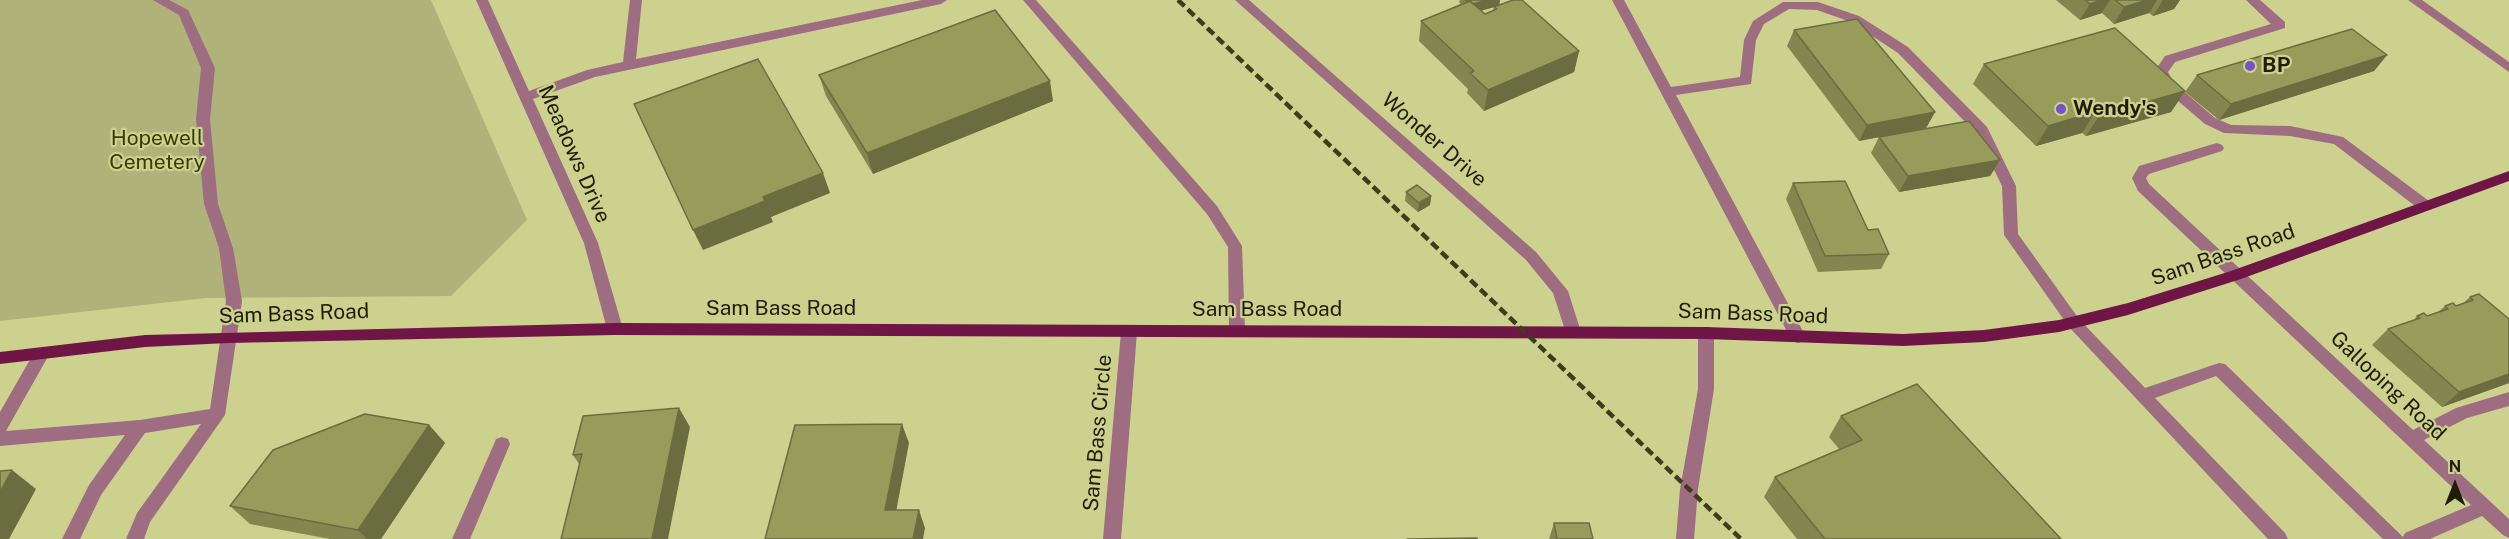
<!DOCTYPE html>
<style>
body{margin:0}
#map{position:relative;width:2509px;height:539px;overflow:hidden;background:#ccd18e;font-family:"Public Sans",sans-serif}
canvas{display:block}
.north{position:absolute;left:2425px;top:455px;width:60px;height:60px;-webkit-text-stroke:4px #ccd18e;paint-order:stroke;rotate:0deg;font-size:16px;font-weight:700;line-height:24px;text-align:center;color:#1d1e04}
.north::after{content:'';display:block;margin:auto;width:21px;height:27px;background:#1d1e04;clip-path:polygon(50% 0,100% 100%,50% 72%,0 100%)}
</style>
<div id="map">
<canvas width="2509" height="539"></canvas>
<div class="north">N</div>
</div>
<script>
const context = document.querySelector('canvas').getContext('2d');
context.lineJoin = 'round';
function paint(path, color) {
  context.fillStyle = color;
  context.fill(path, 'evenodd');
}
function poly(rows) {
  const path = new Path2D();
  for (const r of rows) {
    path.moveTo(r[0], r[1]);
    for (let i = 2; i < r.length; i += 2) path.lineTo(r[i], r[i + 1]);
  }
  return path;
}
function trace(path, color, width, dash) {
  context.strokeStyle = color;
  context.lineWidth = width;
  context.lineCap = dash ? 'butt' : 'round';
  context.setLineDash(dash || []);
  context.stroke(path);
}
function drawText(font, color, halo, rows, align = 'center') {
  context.font = font + ' "Public Sans",sans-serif';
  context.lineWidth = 4.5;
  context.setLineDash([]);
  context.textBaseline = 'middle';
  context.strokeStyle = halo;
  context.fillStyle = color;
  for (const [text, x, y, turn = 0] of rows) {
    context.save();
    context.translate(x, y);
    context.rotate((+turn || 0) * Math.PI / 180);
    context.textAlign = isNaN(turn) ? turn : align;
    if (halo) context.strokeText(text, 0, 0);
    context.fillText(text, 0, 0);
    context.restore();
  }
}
const green = poly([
 [0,0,431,0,527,220,451,296,206,298,0,321]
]);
const minor = poly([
 [153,0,169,0,188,10,215,68,210,119,218,204,233,248,242,301,225,415,150,522,144,539,126,539,137,513,201,424,145,433,101,495,80,539,62,539,89,485,125,435,0,446,0,412,36,349,48,349,50,353,6,431,140,420,210,409,226,301,219,248,204,204,196,119,201,68,179,15,153,0],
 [476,0,488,0,529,91,587,70,623,62,630,0,642,0,636,59,922,0,947,0,941,4,595,77,533,99,598,243,623,329,620,333,615,335,610,333,607,329,584,243,476,0],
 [1023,0,1036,0,1217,206,1242,246,1245,330,1242,334,1237,336,1232,334,1229,330,1228,247,1207,214,1023,0],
 [1235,0,1249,0,1536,252,1568,291,1581,332,1579,336,1567,336,1553,293,1526,260,1235,0],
 [1612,0,1624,0,1671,87,1740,77,1744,40,1753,21,1783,2,1818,2,1859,16,1908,47,1987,127,2016,186,2018,234,2079,319,2145,388,2219,363,2225,364,2403,537,2405,533,2471,505,2138,191,2132,178,2139,166,2217,143,2222,145,2224,148,2222,151,2149,174,2146,178,2149,184,2413,430,2456,408,2509,392,2509,406,2467,418,2424,440,2509,519,2509,538,2503,535,2482,516,2430,539,2383,539,2216,376,2155,398,2285,533,2288,539,2268,539,2069,327,2004,235,2002,186,1976,133,1898,53,1851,22,1817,10,1789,9,1764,24,1756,40,1751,84,1676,95,1806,337,1804,341,1798,343,1792,341,1612,0],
 [2246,0,2260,0,2285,22,2285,28,2175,62,2168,72,2174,83,2215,118,2231,125,2290,126,2343,137,2429,201,2431,205,2429,209,2419,209,2334,144,2290,136,2224,133,2205,124,2164,89,2154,72,2165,56,2271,24,2246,0],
 [2408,0,2422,0,2509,62,2509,72,2408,0],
 [1129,326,1135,328,1137,332,1121,539,1103,539,1121,332,1123,328,1129,326],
 [1706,327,1712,329,1714,333,1714,389,1698,489,1694,539,1676,539,1680,489,1698,389,1698,333,1700,329,1706,327],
 [502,437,508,439,510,444,470,539,452,539,494,444,496,439,502,437]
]);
const major = poly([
 [2509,171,2509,181,2241,279,2128,315,2059,332,1984,342,1903,346,1706,339,615,335,228,343,145,347,0,364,0,352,145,335,615,323,1706,327,1903,334,1984,330,2059,320,2128,303,2231,271,2509,171]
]);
const rail = poly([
 [1178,0,1741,539]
]);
const wall = poly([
 [1460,0,1500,0,1499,5,1579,51,1574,72,1484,111,1467,93,1468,89,1419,41,1421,21,1461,4,1459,2],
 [1497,6,1494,7,1493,11,1485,14,1480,11],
 [2056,0,2180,0,2174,9,2153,16,2149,13,2114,24,2102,13,2080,20],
 [1794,30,1935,112,1926,128,1896,134,2000,160,1990,176,1899,192,1871,153,1879,137,1859,141,1787,46],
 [2387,55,2374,71,2219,120,2185,92,2197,75],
 [1984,64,2185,91,2171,112,2086,136,2082,133,2036,146,1973,84],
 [819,75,1053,101,873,174,826,96],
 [1793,183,1868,230,1889,254,1881,269,1818,272,1786,199],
 [1406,192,1431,196,1430,205,1418,212,1405,201],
 [2470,297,2509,319,2509,383,2442,407,2372,345,2388,329,2413,321,2417,316,2427,316,2438,312,2445,306,2456,306,2462,304],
 [1841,416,2061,539,1797,539,1764,497,1775,477,1839,449,1829,437],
 [429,425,445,443,381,539,330,539,250,524,230,506],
 [690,427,579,464,573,455],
 [1554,523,1557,539,1549,539]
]);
const shadedWall = poly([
 [1487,0,1500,0,1499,6,1468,14,1470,5],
 [2102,0,2110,0,2102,13,2080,20,2090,4],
 [2148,0,2157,0,2149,13,2114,24,2124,7],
 [2163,0,2180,0,2174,9,2153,16],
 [1579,51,1574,72,1484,111,1488,90],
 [2387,55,2374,71,2219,120,2231,104],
 [1050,81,1053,101,873,174,867,153],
 [2185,91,2171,112,2086,136,2099,116],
 [1935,112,1926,128,1859,141,1867,125],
 [2095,112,2082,133,2036,146,2048,126],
 [2000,160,1990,176,1899,192,1908,176],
 [823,173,830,193,771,217,773,222,703,250,693,230,763,197],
 [1431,196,1430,205,1418,212,1419,203],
 [2509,374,2509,383,2442,407,2459,392],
 [679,408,690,427,668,539,652,539],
 [902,424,909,443,893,528,885,510],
 [429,425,445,443,381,539,367,539,358,530],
 [12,470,36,489,9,539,0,539,0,492],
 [919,510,925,528,923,539,913,539]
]);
const building = poly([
 [1466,0,1487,0,1473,4,1470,1,1468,2,1466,0],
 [1513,0,1522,0,1579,51,1488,90,1470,73,1474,71,1421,21,1470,1,1485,14,1497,9,1494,7,1513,0],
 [2085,0,2102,0,2090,4,2085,0],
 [2115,0,2148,0,2124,7,2115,0],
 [995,10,1050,81,867,153,819,75,995,10],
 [1857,19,1935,112,1867,125,1794,30,1857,19],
 [2115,28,2185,91,2099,116,2095,112,2048,126,1984,64,2115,28],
 [2352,29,2387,55,2231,104,2197,75,2352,29],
 [758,59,823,173,763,197,765,201,693,230,634,104,758,59],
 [1969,121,2000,160,1908,176,1879,137,1969,121],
 [1845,181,1868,230,1878,229,1889,254,1825,256,1793,183,1845,181],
 [1417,185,1431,196,1419,203,1406,192,1417,185],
 [2479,294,2509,319,2509,374,2459,392,2388,329,2420,318,2417,316,2424,313,2427,316,2448,309,2445,306,2453,303,2456,306,2473,300,2470,297,2479,294],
 [1917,384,2061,539,1825,539,1775,477,1862,440,1841,416,1917,384],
 [679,408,652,539,561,539,582,454,573,455,583,416,679,408],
 [365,414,429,425,358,530,230,506,273,450,365,414],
 [902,424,885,510,919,510,913,539,765,539,795,425,902,424],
 [12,470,0,492,0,471,12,470],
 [1554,523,1589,523,1593,539,1557,539,1554,523],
 [1477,538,1477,539,1407,539,1477,538]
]);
const markers = [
 [2250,66,6,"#7352cb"],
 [2061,109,6,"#7352cb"]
];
const poiNames = [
 ["BP",2262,66],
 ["Wendy's",2073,109]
];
const parkNames = [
 ["Hopewell",157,139],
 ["Cemetery",157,163]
];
const streetNames = [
 ["Wonder Drive",1434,140,41],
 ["Meadows Drive",574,154,66],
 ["Sam Bass Road",2223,255,-19],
 ["Sam Bass Road",781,309],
 ["Sam Bass Road",1267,310],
 ["Sam Bass Road",294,314,-2],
 ["Sam Bass Road",1753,314,2],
 ["Galloping Road",2388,386,43],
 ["Sam Bass Circle",1098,433,-85]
];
paint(green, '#afb379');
paint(minor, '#9f6d82');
paint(major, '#6f1647');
trace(rail, '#3c3d1c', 4.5, [9, 4.5]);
paint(wall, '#83864e');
paint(shadedWall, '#6a6d40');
paint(building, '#989c5b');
trace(building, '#6a6d40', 1.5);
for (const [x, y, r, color] of markers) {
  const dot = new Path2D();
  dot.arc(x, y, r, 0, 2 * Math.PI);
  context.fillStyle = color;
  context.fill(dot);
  trace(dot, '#ccd18e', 2);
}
drawText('bold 21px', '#1d1e04', '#ccd18e', poiNames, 'left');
drawText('21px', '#393b01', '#ccd18e', parkNames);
drawText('21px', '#1d1e04', '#ccd18e', streetNames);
</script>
